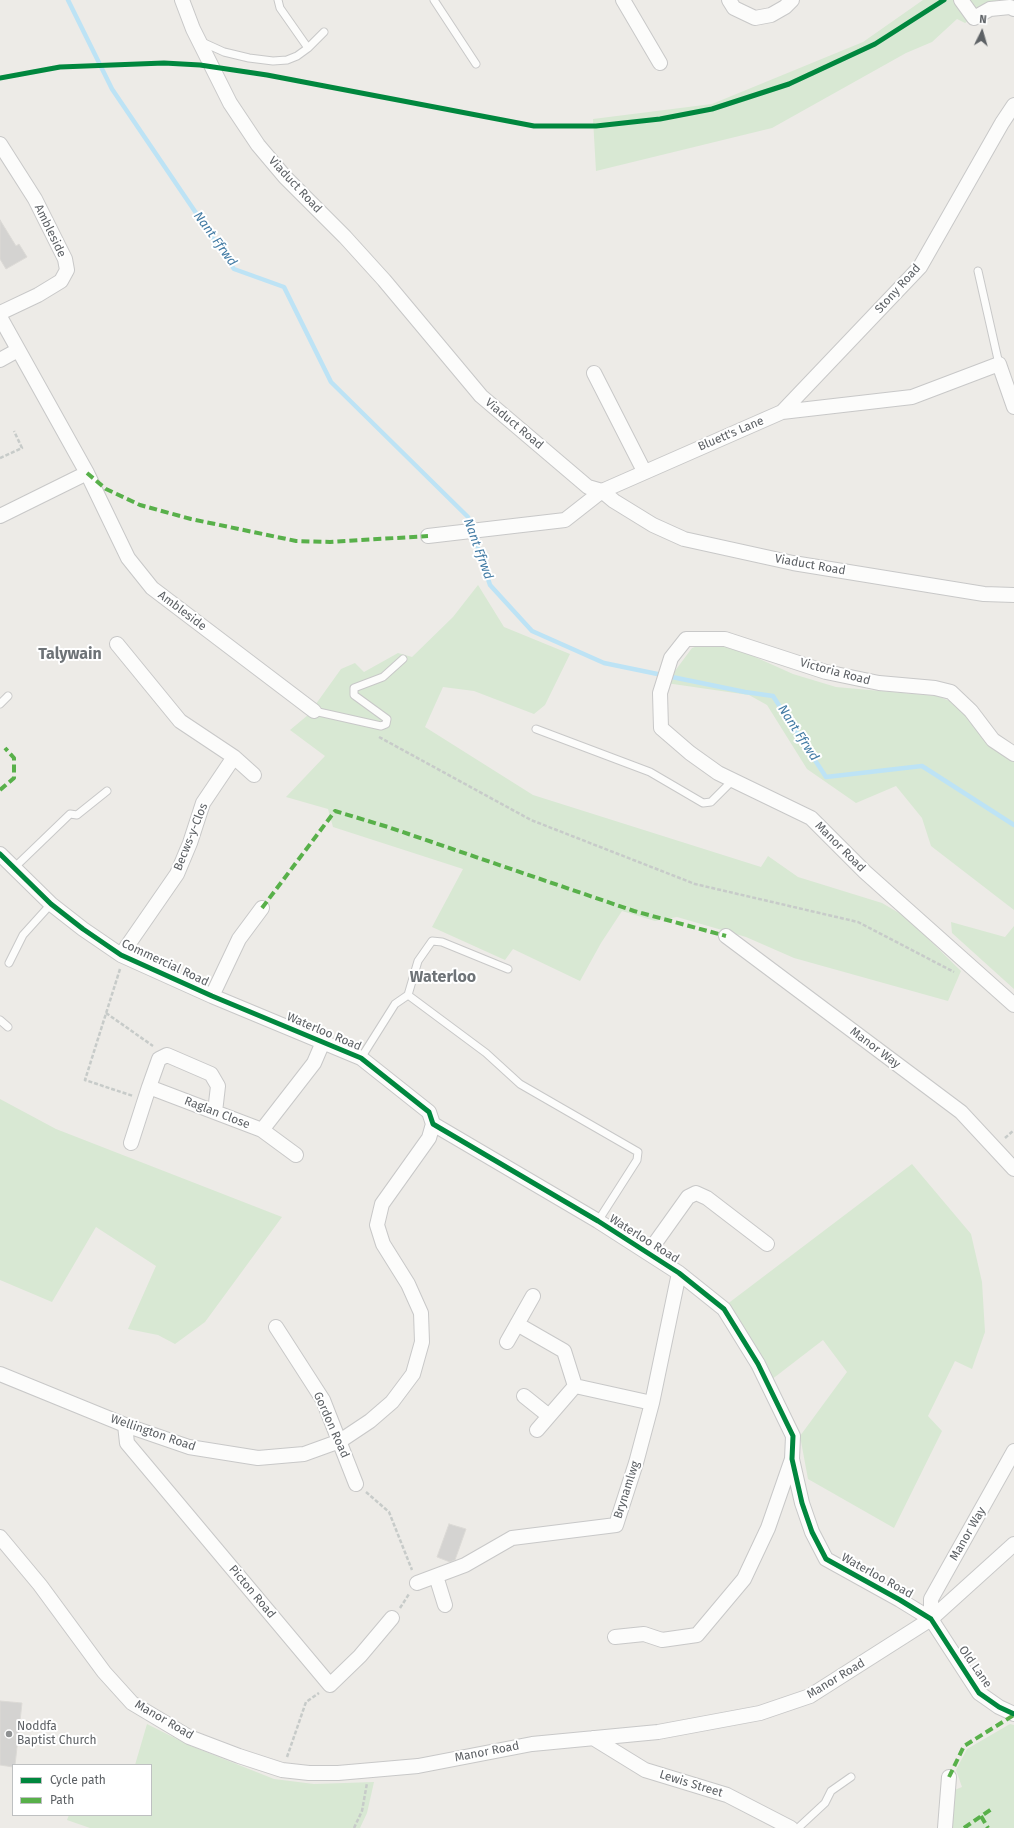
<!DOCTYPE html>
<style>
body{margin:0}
#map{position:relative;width:1014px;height:1828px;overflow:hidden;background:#edebe7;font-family:"Fira Sans",sans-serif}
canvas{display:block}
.legend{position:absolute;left:12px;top:1764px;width:140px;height:52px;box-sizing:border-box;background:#fff;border:1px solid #bec0c1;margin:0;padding:5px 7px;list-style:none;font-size:12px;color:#5d6165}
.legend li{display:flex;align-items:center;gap:8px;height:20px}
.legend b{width:20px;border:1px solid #bec0c1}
.north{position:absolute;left:962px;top:12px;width:40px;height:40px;-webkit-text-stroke:3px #fff;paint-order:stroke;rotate:5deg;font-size:11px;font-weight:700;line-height:16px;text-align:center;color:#5d6165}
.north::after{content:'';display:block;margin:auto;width:14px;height:18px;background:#5d6165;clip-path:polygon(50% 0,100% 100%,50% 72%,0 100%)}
</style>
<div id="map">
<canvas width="1014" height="1828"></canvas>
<ul class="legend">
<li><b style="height:5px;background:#00873e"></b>Cycle path</li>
<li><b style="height:5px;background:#58b04a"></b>Path</li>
</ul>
<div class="north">N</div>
</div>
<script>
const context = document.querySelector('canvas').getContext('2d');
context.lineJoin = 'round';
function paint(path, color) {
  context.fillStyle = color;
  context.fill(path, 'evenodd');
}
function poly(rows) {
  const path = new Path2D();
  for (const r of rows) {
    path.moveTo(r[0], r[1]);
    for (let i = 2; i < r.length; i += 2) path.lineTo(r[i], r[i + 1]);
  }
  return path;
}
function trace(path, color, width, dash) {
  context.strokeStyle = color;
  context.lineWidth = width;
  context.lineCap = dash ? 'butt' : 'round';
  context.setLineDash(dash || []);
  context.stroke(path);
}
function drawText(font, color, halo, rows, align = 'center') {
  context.font = font + ' "Fira Sans",sans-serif';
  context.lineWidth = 4;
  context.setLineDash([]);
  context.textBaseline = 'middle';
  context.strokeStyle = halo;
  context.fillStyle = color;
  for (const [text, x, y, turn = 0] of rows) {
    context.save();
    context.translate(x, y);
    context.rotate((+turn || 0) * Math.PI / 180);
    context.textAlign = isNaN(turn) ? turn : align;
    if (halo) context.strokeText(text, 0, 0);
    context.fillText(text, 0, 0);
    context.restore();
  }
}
const green = poly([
 [923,0,998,0,965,23,957,19,932,42,906,53,772,128,596,171,593,119,712,104,863,42],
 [478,585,504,627,570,654,545,705,534,714,474,691,443,687,425,727,533,795,761,867,768,856,798,877,882,903,906,917,961,971,948,1001,794,958,746,937,677,917,655,921,622,911,601,943,580,981,513,949,505,960,432,927,463,869,333,827,328,809,286,797,325,756,290,730,308,715,341,669,355,663,364,672,398,653,412,657,453,617],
 [710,642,744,652,793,674,836,687,937,696,955,703,1014,760,1014,910,931,846,922,818,896,786,856,803,807,769,767,705,749,695,666,683,692,648],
 [951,922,1005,937,1014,926,1014,989,952,933],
 [0,1099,56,1129,282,1217,205,1322,175,1344,158,1335,128,1329,156,1266,96,1227,52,1302,0,1280],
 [912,1164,971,1234,982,1282,985,1332,972,1369,955,1361,928,1416,942,1431,894,1528,808,1479,800,1436,847,1372,823,1340,771,1380,744,1327,726,1305],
 [147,1724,191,1746,274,1779,314,1784,374,1782,367,1813,360,1828,90,1828,67,1820,69,1815,151,1815,151,1765,135,1765],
 [1010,1724,1014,1725,1014,1828,950,1828,952,1791,962,1787,956,1770,967,1749]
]);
const stream = poly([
 [68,0,112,89,234,269,284,287,331,382,468,517,490,585,532,631,604,663,745,692,773,696,826,777,922,766,1014,825]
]);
const building = poly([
 [0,220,16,246,19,244,27,257,6,269,0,259,0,220],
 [449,1524,466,1529,455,1560,450,1562,437,1557,449,1524],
 [0,1701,22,1703,15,1765,13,1765,13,1767,0,1765,0,1701]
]);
const path = poly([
 [0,458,22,448,14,431],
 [379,737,531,820,695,884,858,922,954,972],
 [120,969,85,1080,133,1096],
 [106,1013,153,1046],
 [1005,1138,1014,1130],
 [366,1492,389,1512,412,1570],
 [400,1608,409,1594],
 [287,1757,306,1702,319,1693],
 [354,1828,362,1811,367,1783]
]);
const service = poly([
 [278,0,280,8,308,48],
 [434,0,476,64],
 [202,42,224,52,249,58,273,61,287,60,297,56,308,48,324,32],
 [978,271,999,364],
 [0,704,8,696],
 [314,711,381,726,386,724,387,719,354,695,354,688,383,677,403,659],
 [536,729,650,772,703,803,711,802,732,781],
 [15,867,70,814,77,815,107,791],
 [9,963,23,935,51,904],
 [408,995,418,961,432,941,442,942,508,969],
 [0,1020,8,1027],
 [361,1058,395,1004,408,995,486,1053,520,1084,638,1152,637,1160,598,1221],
 [798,1828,825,1803,831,1791,851,1777]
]);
const minor = poly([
 [182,0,193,29,230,103,258,145,285,177,345,237,384,280,481,396,588,487,602,491,614,501,653,525,684,539,793,563,984,594,1014,595],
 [623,0,660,63],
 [729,0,734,8,755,18,771,15,785,7,792,0],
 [961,0,974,18,990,9,1010,7,1014,9],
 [0,144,35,199,65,259,67,270,61,281,38,295,0,313],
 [0,317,87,473,128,558,152,588,314,711],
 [0,360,18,350],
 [594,373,644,471],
 [782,412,920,267,1002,123,1014,105],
 [0,516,87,473],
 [428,536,565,520,602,491,782,412,912,397,999,364,1014,407],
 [117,644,180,721,234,757,254,775],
 [1014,754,993,740,971,711,951,692,935,688,879,683,826,672,725,639,686,639,671,658,660,693,661,728,690,753,718,773,811,818,865,872,1014,1005],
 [0,854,51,904,83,929,121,955,212,996,361,1058,429,1112,433,1124,598,1221,679,1273,724,1309,758,1364,793,1436,792,1459,802,1503,812,1532,826,1559,900,1600,931,1619,979,1693,999,1707,1014,1714],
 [726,936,961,1112,1014,1169],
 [121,955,177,874,190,843,203,803,234,757],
 [212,996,239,939,262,908],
 [149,1087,159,1059,167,1055,211,1074,218,1086,215,1112],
 [262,1130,296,1155],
 [131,1143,149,1087,262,1130,314,1063,323,1042],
 [648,1253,688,1197,696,1193,707,1198,767,1244],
 [517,1324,564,1351,575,1386],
 [276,1327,323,1400,356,1484],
 [507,1342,533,1296],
 [0,1374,125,1425,189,1447,258,1458,304,1454,340,1441,370,1421,392,1402,413,1374,422,1342,421,1313,408,1284,383,1244,377,1225,382,1204,429,1138,433,1124],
 [575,1386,652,1403],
 [524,1396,549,1416],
 [125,1425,127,1443,330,1685,360,1656,392,1618],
 [537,1430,575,1386],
 [0,1537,40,1585,104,1672,132,1703,189,1737,239,1756,282,1770,309,1773,338,1773,418,1766,532,1744,658,1732,760,1713,810,1696,931,1619,1014,1544],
 [436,1576,445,1605],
 [417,1583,465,1565,512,1538,616,1525,636,1463,652,1403,679,1273],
 [931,1619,931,1599,1014,1451],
 [615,1637,644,1634,662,1640,697,1635,744,1579,768,1528,792,1459],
 [593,1738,645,1770,727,1795,791,1828],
 [945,1828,949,1777]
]);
const quiet = poly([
 [87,473,106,489,140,505,191,519,296,541,330,542,428,536],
 [0,790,14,778,14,758,5,748],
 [262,908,335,811,388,827,634,911,726,936],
 [949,1777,964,1746,1014,1715],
 [981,1816,988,1828],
 [964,1828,993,1808]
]);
const cycleway = poly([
 [0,78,60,67,164,63,200,65,267,75,534,126,596,126,660,119,712,109,789,84,875,44,944,0],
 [0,854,51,904,83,929,121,955,212,996,361,1058,429,1112,433,1124,598,1221,679,1273,724,1309,758,1364,793,1436,792,1459,802,1503,812,1532,826,1559,900,1600,931,1619,979,1693,999,1707,1014,1714]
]);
const markers = [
 [9,1734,4,"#8f9192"]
];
const streetNames = [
 ["Viaduct Road",295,185,47],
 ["Ambleside",50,231,64],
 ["Stony Road",898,289,-48],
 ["Viaduct Road",514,424,40],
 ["Bluett's Lane",731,434,-23],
 ["Viaduct Road",810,565,10],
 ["Ambleside",182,611,37],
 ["Victoria Road",835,672,15],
 ["Becws-y-Clos",191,837,-68],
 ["Manor Road",840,847,45],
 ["Commercial Road",165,963,25],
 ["Waterloo Road",324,1032,23],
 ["Manor Way",875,1048,37],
 ["Raglan Close",217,1113,21],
 ["Waterloo Road",644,1239,32],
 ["Gordon Road",331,1425,66],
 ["Wellington Road",153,1433,19],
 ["Brynamlwg",627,1490,-72],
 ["Manor Way",968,1534,-60],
 ["Waterloo Road",877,1576,29],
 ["Picton Road",252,1592,50],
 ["Old Lane",975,1667,55],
 ["Manor Road",836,1679,-31],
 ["Manor Road",164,1720,30],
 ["Manor Road",487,1752,-11],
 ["Lewis Street",691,1784,17]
];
const poiNames = [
 ["Noddfa",17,1727],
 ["Baptist Church",17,1741]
];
const waterNames = [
 ["Nant Ffrwd",215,239,54],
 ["Nant Ffrwd",478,549,70],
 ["Nant Ffrwd",798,733,57]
];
const districtNames = [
 ["Talywain",70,655],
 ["Waterloo",443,978]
];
paint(green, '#d8e8d3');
trace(stream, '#bde3f5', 4.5);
paint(building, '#d4d3d1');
trace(building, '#dcdad6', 1);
trace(service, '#c8c8c8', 9);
trace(minor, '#c8c8c8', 16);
trace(path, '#c7cbc9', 2.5, [4, 2]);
trace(service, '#fcfcfb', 7);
trace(minor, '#fcfcfb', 14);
trace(quiet, '#58b04a', 4, [8, 4]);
trace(cycleway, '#00873e', 5);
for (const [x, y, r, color] of markers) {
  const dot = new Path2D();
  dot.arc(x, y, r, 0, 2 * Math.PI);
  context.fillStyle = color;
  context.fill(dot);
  trace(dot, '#fff', 1.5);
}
drawText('12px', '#5d6165', '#fff', streetNames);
drawText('12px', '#5d6165', '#fff', poiNames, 'left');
drawText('italic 13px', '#427ba4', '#fff', waterNames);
drawText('bold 16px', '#6e7377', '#fff', districtNames);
</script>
